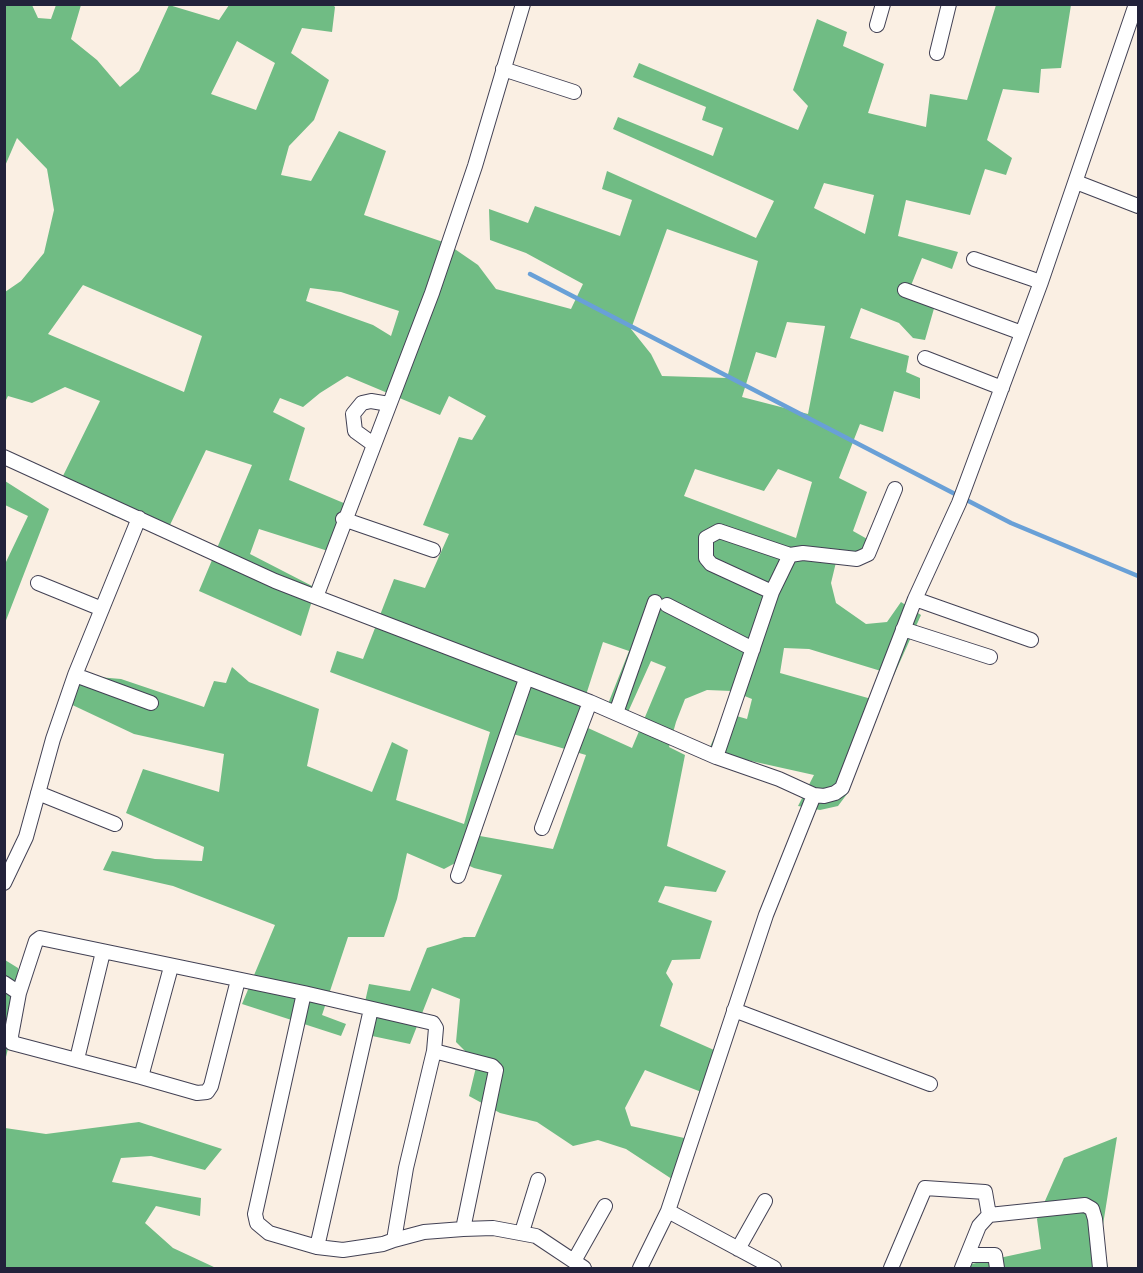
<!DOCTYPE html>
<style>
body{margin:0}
#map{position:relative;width:1143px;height:1273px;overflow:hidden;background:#faefe3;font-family:"IM FELL DW Pica",serif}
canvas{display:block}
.frame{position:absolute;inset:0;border:6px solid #22223b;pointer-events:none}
</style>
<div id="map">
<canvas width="1143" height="1273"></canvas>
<div class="frame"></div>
</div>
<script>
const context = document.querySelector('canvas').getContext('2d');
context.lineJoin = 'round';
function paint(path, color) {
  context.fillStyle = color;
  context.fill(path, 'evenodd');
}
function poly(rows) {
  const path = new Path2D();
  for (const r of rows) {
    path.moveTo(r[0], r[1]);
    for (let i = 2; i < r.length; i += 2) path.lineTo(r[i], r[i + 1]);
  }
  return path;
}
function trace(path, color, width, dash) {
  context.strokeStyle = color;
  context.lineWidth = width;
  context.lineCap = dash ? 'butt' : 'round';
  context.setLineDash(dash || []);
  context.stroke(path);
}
const forest = poly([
 [5,5,32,5,38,18,51,19,56,5,81,5,71,39,97,60,120,87,139,71,169,5,219,20,229,5,333,5,335,7,332,32,302,28,291,53,329,80,314,120,289,146,281,175,311,181,339,131,386,151,364,215,446,243,478,265,496,289,571,309,583,284,526,253,490,240,489,209,528,223,535,206,620,236,632,200,602,189,607,171,756,238,774,201,613,129,618,117,713,156,723,128,702,120,706,107,633,77,639,63,798,130,808,106,793,90,817,19,847,32,843,46,884,64,868,113,926,127,930,94,967,100,996,5,1071,5,1061,68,1041,69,1039,93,1003,89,987,140,1012,158,1006,175,985,169,970,215,906,200,898,236,958,252,952,269,922,258,908,293,935,305,925,340,913,338,899,323,861,308,850,338,909,356,906,372,920,378,920,399,894,391,883,432,860,424,839,478,867,492,853,531,869,540,864,560,838,554,831,583,836,603,866,624,887,622,901,602,921,615,894,675,809,649,784,648,780,673,882,702,847,794,838,806,820,810,798,806,814,775,742,759,710,747,720,724,733,715,747,719,752,699,732,691,707,690,685,699,676,722,669,747,685,755,667,846,726,871,716,892,665,886,658,902,712,921,700,959,672,960,666,973,673,984,660,1026,723,1054,709,1095,645,1070,625,1108,631,1126,693,1140,681,1185,626,1149,598,1140,573,1146,537,1122,500,1113,469,1096,477,1063,456,1042,460,999,432,988,410,1044,358,1033,369,984,410,991,427,948,464,937,475,937,502,875,474,868,459,861,444,869,407,853,397,899,384,937,348,937,322,1015,346,1024,341,1036,242,1004,275,925,173,886,103,870,112,851,155,859,202,861,204,847,126,813,143,769,219,792,224,754,134,734,66,702,75,675,121,679,204,707,214,681,226,683,232,667,249,682,319,709,307,766,372,792,392,742,408,750,396,800,464,824,490,732,330,672,337,651,363,659,394,579,425,588,449,534,423,525,459,437,472,440,486,416,449,396,440,415,347,376,320,393,303,407,280,398,273,412,305,428,289,480,346,504,328,551,259,529,250,554,316,588,301,636,199,591,252,465,206,450,169,527,113,516,59,484,100,401,65,387,32,403,8,396,5,402,5,292,21,281,44,253,54,210,47,169,17,138,5,166],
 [237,41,275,63,256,110,211,94],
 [824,183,874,195,865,234,814,208],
 [667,229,758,261,727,378,662,376,651,354,631,329],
 [83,285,202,336,184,392,48,334],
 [310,288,341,292,399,311,391,336,373,325,306,301],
 [787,322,825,326,808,414,742,397,756,352,776,358],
 [695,469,764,491,778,469,812,482,796,538,684,496],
 [603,642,629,651,604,714,624,721,651,661,666,667,632,748,577,723],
 [513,734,586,755,553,849,480,836],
 [5,481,49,509,5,623,5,564,28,516,5,505],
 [5,960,18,968,18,1008,5,1061],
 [139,1122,222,1149,205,1170,151,1156,121,1158,112,1182,201,1198,200,1216,156,1206,145,1223,173,1248,216,1268,5,1268,5,1128,46,1134],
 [1117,1137,1102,1231,1108,1268,953,1268,1041,1249,1037,1219,1064,1158]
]);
const stream = poly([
 [530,274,1011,523,1138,576]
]);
const street = poly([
 [877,25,883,4],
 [937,53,949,4],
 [503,69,574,92],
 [1076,182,1138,206],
 [974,259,1041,282],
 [905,290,1022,333],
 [925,358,1002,388],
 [373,444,355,431,353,414,362,403,371,401,389,404],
 [4,457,275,581,316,597,432,293,475,166,523,4],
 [343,519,433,550],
 [38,583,102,609],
 [772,592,790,555,803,553,857,559,868,554,895,489],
 [316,597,590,702,716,757,779,779,814,795,824,796,835,793,842,788,915,599,959,503,1041,282,1136,4],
 [915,599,1031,640],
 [667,605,753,649],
 [903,629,990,657],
 [75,675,151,703],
 [616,713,655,602],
 [716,757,772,592,711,564,706,558,706,538,719,531,790,555],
 [38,793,115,824],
 [542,828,590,702],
 [458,876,526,679],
 [4,883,26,837,53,739,75,675,139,518],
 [171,967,141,1077,12,1043,11,1036,19,993,36,941,40,938,304,993,433,1023,436,1028,434,1051,406,1168,394,1240,383,1244,343,1250,317,1247,269,1233,257,1223,255,1214,304,993],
 [4,983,19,993],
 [734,1010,930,1084],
 [434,1051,492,1066,496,1070,463,1229,493,1228,536,1236,584,1268],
 [77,1059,103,952],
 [141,1077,197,1093,207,1092,211,1086,238,980],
 [668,1211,774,1268],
 [522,1232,538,1180],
 [394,1240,424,1232,463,1229],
 [317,1247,371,1009],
 [738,1249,765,1201],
 [968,1255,995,1255,997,1268],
 [574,1261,605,1206],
 [640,1268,668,1211,766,915,814,795],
 [891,1268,925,1188,985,1192,989,1215],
 [962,1268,979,1226,989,1215,1085,1205,1092,1209,1095,1219,1100,1268]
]);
paint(forest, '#70bc84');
trace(stream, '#69a0d7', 4.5);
trace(street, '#424154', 16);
trace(street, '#fff', 14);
</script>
